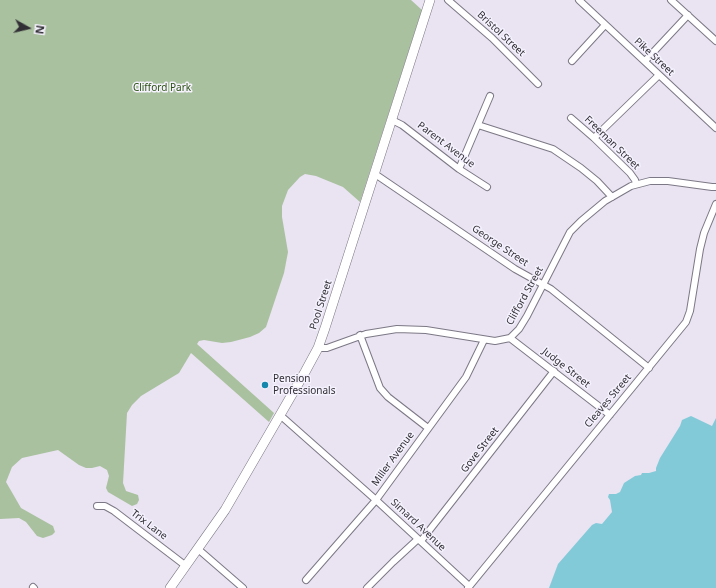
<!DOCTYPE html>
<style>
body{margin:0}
#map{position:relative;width:716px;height:588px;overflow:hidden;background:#e9e3f2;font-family:"Noto Sans",sans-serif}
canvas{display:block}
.north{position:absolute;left:8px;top:8px;width:40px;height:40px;-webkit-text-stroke:3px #f5f1fd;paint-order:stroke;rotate:98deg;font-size:11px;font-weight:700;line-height:16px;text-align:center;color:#312f35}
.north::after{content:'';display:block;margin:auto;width:14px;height:18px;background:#312f35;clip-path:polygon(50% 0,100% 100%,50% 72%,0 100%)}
</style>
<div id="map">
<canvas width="716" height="588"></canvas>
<div class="north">N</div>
</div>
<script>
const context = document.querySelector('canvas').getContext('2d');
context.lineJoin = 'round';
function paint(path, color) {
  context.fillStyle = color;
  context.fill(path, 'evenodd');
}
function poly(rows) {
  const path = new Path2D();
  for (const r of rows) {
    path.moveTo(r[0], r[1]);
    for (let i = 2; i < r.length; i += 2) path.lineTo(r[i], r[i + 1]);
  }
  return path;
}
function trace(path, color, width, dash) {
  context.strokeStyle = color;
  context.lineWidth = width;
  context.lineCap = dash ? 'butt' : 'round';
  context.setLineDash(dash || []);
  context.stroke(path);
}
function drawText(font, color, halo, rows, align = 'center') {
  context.font = font + ' "Noto Sans",sans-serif';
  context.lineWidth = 3;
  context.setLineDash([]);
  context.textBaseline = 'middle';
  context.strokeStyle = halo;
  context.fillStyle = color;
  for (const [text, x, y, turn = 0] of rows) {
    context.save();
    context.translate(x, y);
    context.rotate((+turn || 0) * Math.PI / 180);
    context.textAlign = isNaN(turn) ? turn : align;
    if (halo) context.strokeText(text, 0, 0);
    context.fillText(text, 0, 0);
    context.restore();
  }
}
const green = poly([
 [0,0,411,0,422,10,360,202,343,187,316,176,305,174,300,177,288,190,282,206,282,217,288,252,284,273,266,327,259,333,250,337,231,342,222,343,204,340,199,341,197,344,274,413,269,422,191,353,179,373,141,396,132,405,127,413,123,483,126,491,138,495,139,500,137,504,132,506,108,492,106,488,109,476,107,470,100,466,92,468,86,468,79,465,58,450,22,458,12,467,6,482,21,508,53,526,55,532,52,535,43,538,37,536,26,522,19,518,0,519]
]);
const water = poly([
 [691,416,712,426,716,418,716,588,549,588,558,564,592,525,596,523,602,524,612,512,610,500,608,497,609,494,616,494,620,492,624,483,635,476,641,475,642,473,649,473,656,471,656,468,660,458,680,426,682,420]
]);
const street = poly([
 [448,0,492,38,538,84],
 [579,0,716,128],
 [671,0,716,41],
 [572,61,605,25],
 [645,61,688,15],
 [571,118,594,138,630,173,635,180,636,184],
 [392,120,402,125,459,169,487,187],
 [478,125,553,149,581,168,597,181,612,197],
 [594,138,659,75],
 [459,169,490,96],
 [375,174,515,269,551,289,649,368],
 [360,335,380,388,388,397,428,428],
 [510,338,610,415],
 [318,348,327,348,366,334,397,329,426,330,495,341,510,338,519,329,527,316,570,232,581,221,605,201,631,186,650,181,668,181,712,187,716,187],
 [280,415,376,500,469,586],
 [97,506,105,506,114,511,186,566],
 [421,541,554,371],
 [198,549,243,588],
 [306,580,376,500,395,474,466,377,484,340],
 [33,587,34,588],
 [367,588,393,562,418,539],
 [468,588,686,322,690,311,700,249,704,233,716,204]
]);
const secondary = poly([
 [170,588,225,510,305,372,318,348,325,328,430,0]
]);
const markers = [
 [265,385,4,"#1588ad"]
];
const streetNames = [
 ["Bristol Street",501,34,43],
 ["Pike Street",654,57,43],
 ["Freeman Street",612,143,44],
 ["Parent Avenue",446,145,37],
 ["George Street",500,246,34],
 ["Clifford Street",525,296,-61],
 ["Pool Street",321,305,-72],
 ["Judge Street",566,368,38],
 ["Cleaves Street",608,401,-50],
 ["Gove Street",480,450,-52],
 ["Miller Avenue",393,459,-54],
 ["Trix Lane",149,525,37],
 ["Simard Avenue",418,525,43]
];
const parkNames = [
 ["Clifford Park",162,88]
];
const poiNames = [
 ["Pension",273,379],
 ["Professionals",273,391]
];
paint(green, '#a9c19f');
paint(water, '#83cad9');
trace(street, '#7d7885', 8);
trace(secondary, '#7d7885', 10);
trace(street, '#fff', 6);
trace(secondary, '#fff', 9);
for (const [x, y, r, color] of markers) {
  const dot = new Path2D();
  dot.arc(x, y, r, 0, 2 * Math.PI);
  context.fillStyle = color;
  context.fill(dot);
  trace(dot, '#f5f1fd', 1.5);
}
drawText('10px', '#312f35', '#f5f1fd', streetNames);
drawText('10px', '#295210', '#f5f1fd', parkNames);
drawText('10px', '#312f35', '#f5f1fd', poiNames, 'left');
</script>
